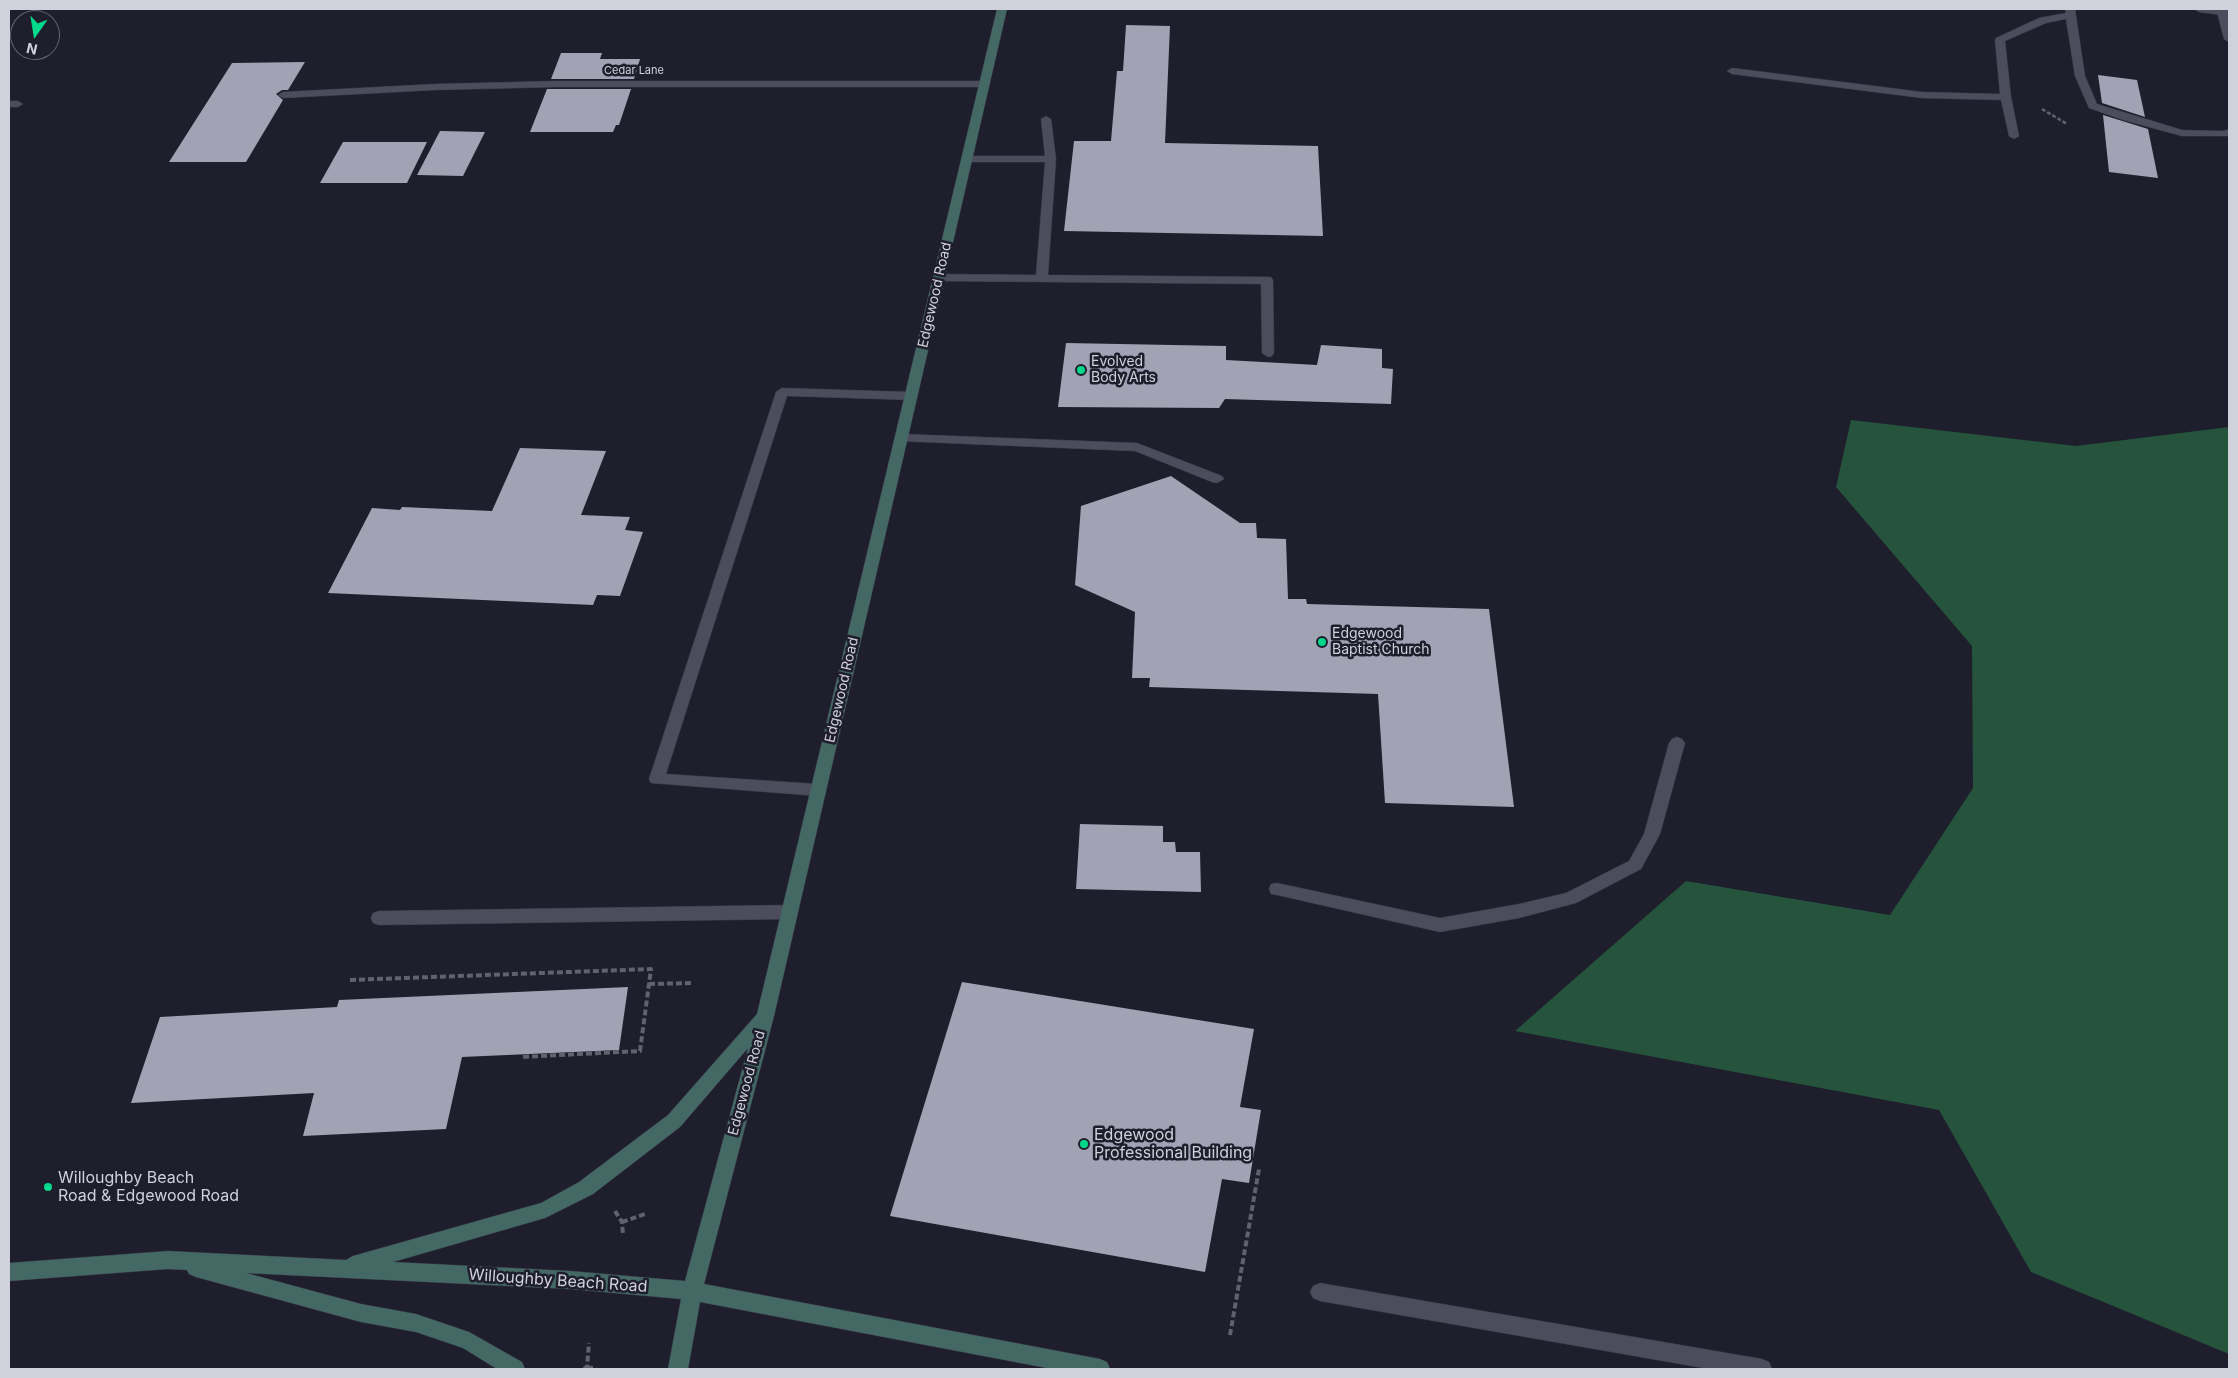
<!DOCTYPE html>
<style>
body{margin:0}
#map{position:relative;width:2238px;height:1378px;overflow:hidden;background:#1e1e2c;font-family:Inter,sans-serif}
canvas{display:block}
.frame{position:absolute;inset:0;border:10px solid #d0d1da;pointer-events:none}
.north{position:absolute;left:10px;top:10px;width:50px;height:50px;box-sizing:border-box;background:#1e1e2c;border:1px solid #656672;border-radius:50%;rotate:193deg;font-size:14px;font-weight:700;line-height:20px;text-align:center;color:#d0d1da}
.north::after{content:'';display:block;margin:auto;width:18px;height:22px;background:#00d98c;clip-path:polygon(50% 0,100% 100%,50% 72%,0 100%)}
</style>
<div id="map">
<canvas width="2238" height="1378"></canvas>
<div class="frame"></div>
<div class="north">N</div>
</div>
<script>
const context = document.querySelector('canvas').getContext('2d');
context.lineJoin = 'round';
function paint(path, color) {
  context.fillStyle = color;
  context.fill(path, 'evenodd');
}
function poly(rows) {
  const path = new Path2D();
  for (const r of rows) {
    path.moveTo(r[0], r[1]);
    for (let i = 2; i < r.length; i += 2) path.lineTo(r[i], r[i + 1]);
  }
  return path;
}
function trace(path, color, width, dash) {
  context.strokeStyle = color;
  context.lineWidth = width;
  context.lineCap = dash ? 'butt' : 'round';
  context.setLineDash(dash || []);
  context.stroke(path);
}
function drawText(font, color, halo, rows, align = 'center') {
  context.font = font + ' Inter,sans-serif';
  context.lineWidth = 5;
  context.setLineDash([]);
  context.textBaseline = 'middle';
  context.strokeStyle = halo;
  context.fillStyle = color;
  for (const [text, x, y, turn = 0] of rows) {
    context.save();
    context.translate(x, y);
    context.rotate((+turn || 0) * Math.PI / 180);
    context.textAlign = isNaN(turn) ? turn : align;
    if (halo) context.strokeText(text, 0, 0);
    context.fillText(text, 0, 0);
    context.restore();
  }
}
const forest = poly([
 [1851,420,2076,446,2229,427,2229,1354,2031,1272,1939,1110,1515,1031,1686,881,1890,915,1973,788,1972,646,1836,487]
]);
const building = poly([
 [1126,25,1170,26,1165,143,1318,146,1323,236,1064,231,1074,141,1111,141,1117,71,1123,71],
 [561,53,602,53,600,59,640,59,634,79,551,79],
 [305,62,288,90,282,90,276,94,283,100,246,162,169,162,232,63],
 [2098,75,2137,80,2145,117,2102,103],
 [547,89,631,89,619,125,616,125,613,132,530,132],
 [2103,115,2148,129,2158,178,2109,172],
 [440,131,485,132,463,176,417,175],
 [343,142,427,142,407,183,320,183],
 [1066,343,1226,346,1226,360,1317,365,1321,345,1382,349,1382,368,1393,369,1391,404,1225,399,1219,408,1058,407],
 [520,448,606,451,581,515,630,517,625,530,643,532,620,596,597,595,593,605,328,593,372,508,400,510,402,507,492,511],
 [1171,476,1240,523,1256,523,1257,538,1286,539,1288,599,1306,599,1307,604,1489,609,1514,807,1385,803,1378,694,1149,687,1150,678,1132,678,1135,612,1075,585,1081,506],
 [1080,824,1163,826,1163,842,1175,842,1176,852,1200,852,1201,892,1076,889],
 [962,982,1254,1029,1240,1107,1261,1110,1249,1183,1222,1179,1205,1272,890,1216],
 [628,987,619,1050,462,1057,446,1129,303,1136,314,1093,131,1103,160,1017,337,1007,339,1000]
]);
const pathFar1 = poly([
 [2042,109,2067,124]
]);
const path = poly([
 [350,980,651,969,640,1051,521,1057],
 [649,984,694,983],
 [615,1211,622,1222,623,1235],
 [622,1222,645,1214],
 [1230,1335,1259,1169],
 [587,1367,596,1369],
 [584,1369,587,1367,589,1343]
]);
const lane = poly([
 [2065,9,2075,9,2085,76,2097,104,2182,130,2224,131,2229,129,2229,136,2182,136,2123,120,2089,108,2075,76,2066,19,2046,23,2005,41,2011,97,2019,136,2014,139,2009,136,2001,100,1922,98,1732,74,1727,71,1732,68,1922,92,2000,94,1995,40,1996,38,2039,18,2066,13,2065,9],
 [2222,9,2227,12,2229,21,2229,42,2224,39,2217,12,2222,9],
 [9,101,18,101,23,104,18,107,9,107,9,101],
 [1046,116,1051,119,1056,159,1048,275,1271,277,1273,280,1274,353,1272,356,1268,357,1262,353,1261,284,936,281,934,278,936,275,940,274,1036,275,1045,162,968,162,963,159,968,156,1045,156,1041,119,1046,116],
 [782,388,912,392,918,396,912,400,787,396,666,774,818,784,824,786,826,790,824,794,818,796,651,783,649,779,776,392,782,388],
 [902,434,1137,443,1222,476,1224,479,1217,483,1212,482,1135,451,897,441,895,438,897,435,902,434],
 [789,905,795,907,797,912,795,917,789,919,379,925,373,923,371,918,373,913,379,911,789,905],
 [1320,1283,1762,1359,1769,1362,1772,1369,1709,1369,1320,1301,1313,1298,1310,1292,1313,1286,1320,1283]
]);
const street = poly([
 [2194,9,2229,10,2229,16,2199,12,2194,9],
 [556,81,985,81,990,84,985,87,556,87,435,90,283,98,278,95,283,92,435,84,556,81],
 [1677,737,1682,739,1685,743,1660,834,1641,869,1576,903,1519,918,1440,932,1277,895,1271,894,1269,889,1271,884,1277,883,1440,918,1519,904,1566,893,1629,861,1644,834,1669,743,1672,739,1677,737]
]);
const secondary = poly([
 [997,9,1007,9,774,1016,704,1284,1100,1359,1107,1362,1110,1369,1052,1369,700,1302,688,1369,668,1369,681,1299,570,1289,246,1273,361,1304,416,1314,469,1332,522,1362,525,1369,497,1369,463,1348,416,1332,361,1322,196,1277,189,1274,187,1270,168,1269,9,1281,9,1263,168,1251,346,1260,353,1256,541,1203,579,1182,668,1115,757,1014,997,9],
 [748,1048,685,1281,570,1271,393,1262,545,1218,593,1194,680,1127,748,1048]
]);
const markers = [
 [1081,370,5,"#00d98c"],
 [1322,642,5,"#00d98c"],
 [1084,1144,5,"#00d98c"],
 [48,1187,5,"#00d98c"]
];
const farStreetnames = [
 ["Cedar Lane",634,71]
];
const streetNames = [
 ["Edgewood Road",935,295,-77],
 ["Edgewood Road",842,690,-77],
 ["Edgewood Road",747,1083,-75]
];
const poiNames = [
 ["Evolved",1091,362],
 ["Body Arts",1091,378],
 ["Edgewood",1332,634],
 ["Baptist Church",1332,650]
];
const nearPoinames = [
 ["Edgewood",1094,1135],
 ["Professional Building",1094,1153],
 ["Willoughby Beach",58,1178],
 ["Road & Edgewood Road",58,1196]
];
const nearStreetnames = [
 ["Willoughby Beach Road",558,1281,4]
];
paint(forest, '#26533c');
paint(building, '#a2a2b5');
trace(lane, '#383844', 1);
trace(street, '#383844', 1);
trace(secondary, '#383844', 1);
trace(pathFar1, '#62626e', 2.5, [4, 2]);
trace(path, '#62626e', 4, [6, 3]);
paint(lane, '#4c4c5c');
paint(street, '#4c4c5c');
paint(secondary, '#446863');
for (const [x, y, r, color] of markers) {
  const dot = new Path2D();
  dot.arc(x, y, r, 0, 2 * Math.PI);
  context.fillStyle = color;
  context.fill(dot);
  trace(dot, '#1e1e2c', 2);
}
drawText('11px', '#d0d1da', '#1e1e2c', farStreetnames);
drawText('14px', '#d0d1da', '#1e1e2c', streetNames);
drawText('14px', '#d0d1da', '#1e1e2c', poiNames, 'left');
drawText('16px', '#d0d1da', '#1e1e2c', nearPoinames, 'left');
drawText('16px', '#d0d1da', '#1e1e2c', nearStreetnames);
</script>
